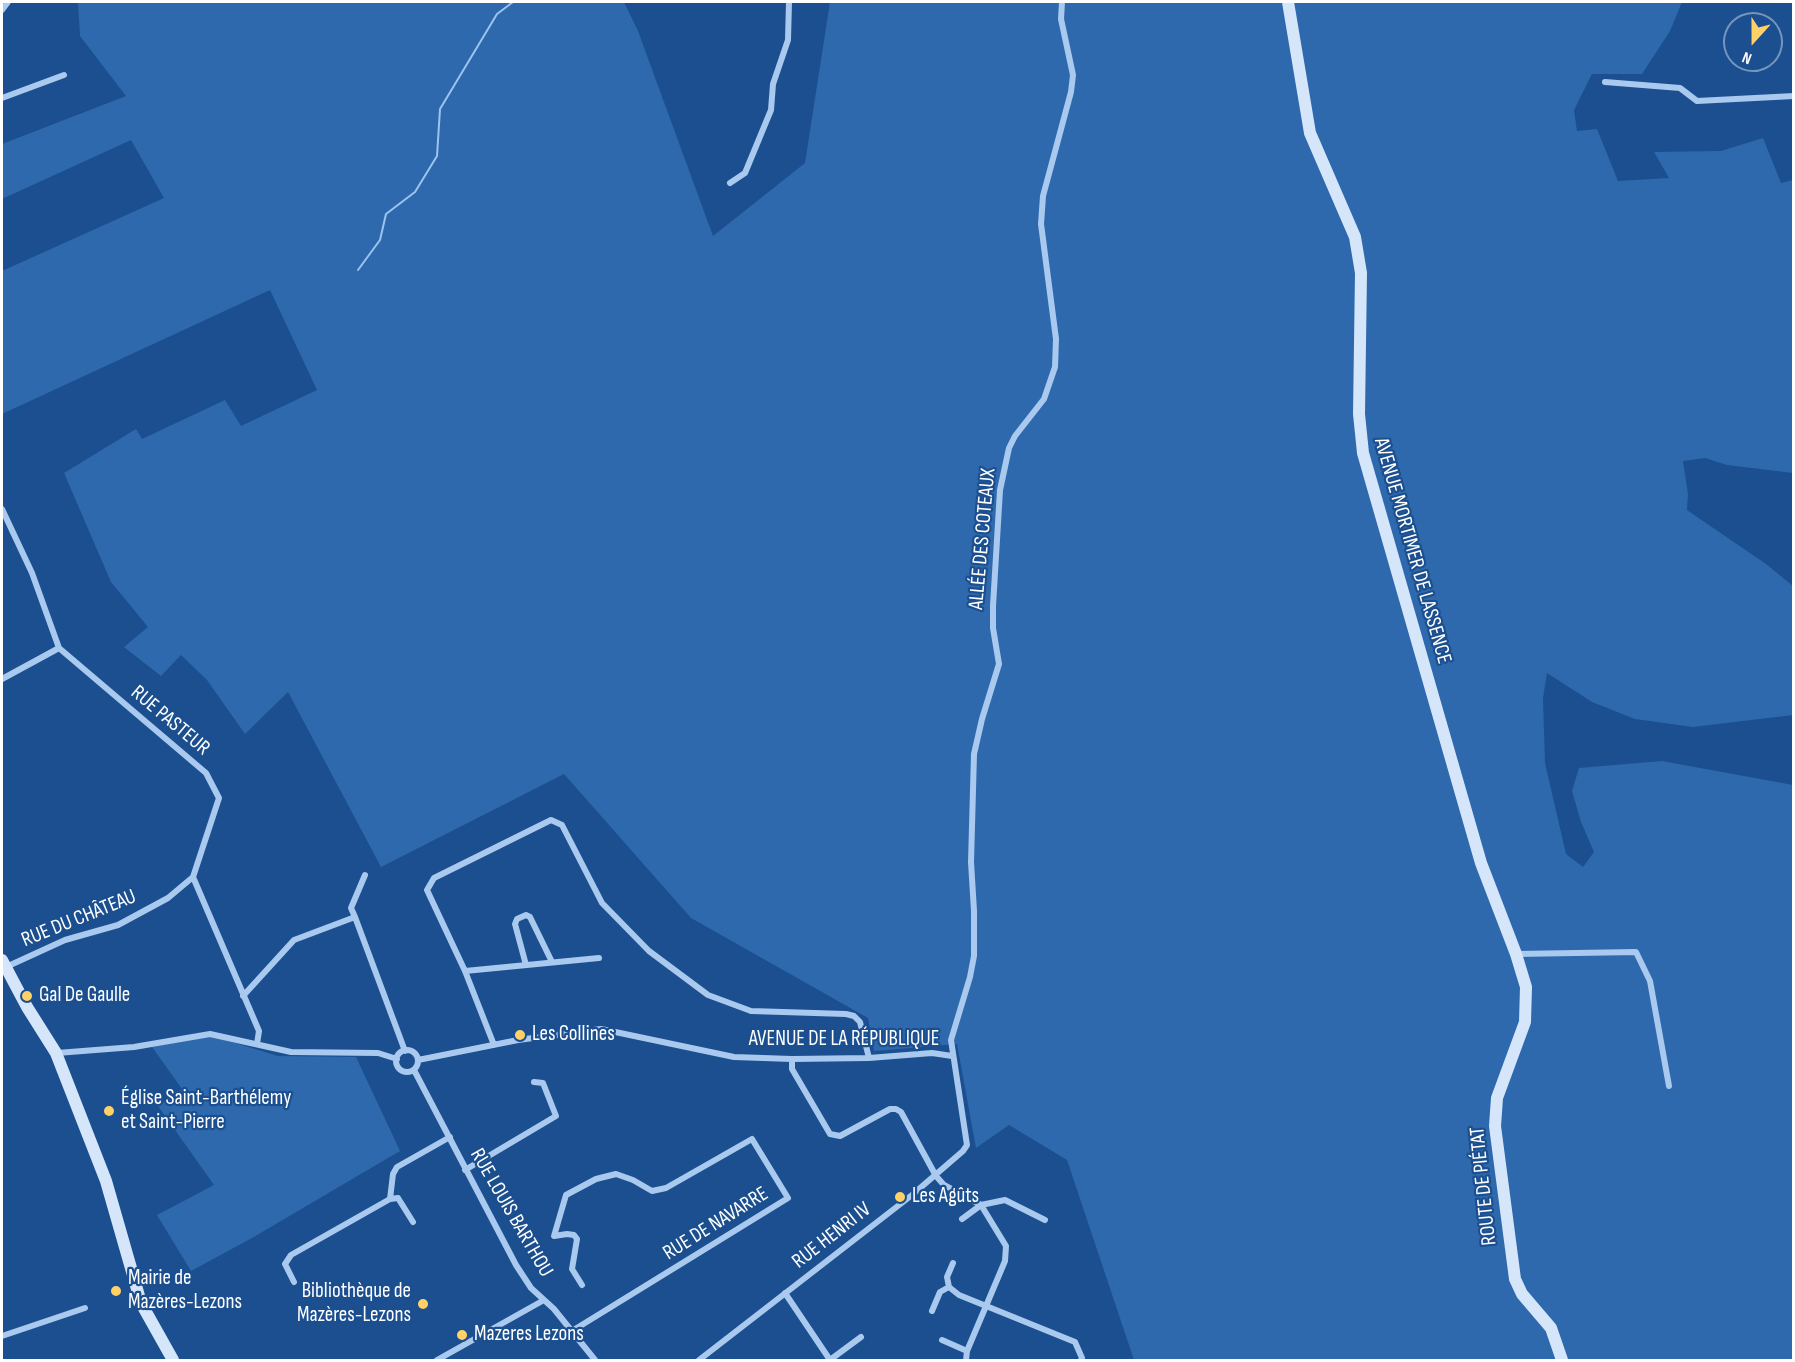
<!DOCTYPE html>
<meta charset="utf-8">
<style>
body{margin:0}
#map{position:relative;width:1795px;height:1362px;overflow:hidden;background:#1b4f8f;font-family:"Sofia Sans Condensed",sans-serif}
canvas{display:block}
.frame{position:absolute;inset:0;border:3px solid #fff;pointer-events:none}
.north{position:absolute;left:1723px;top:12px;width:60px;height:60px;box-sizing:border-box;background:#1b4f8f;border:2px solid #7695bc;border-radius:50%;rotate:201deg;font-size:16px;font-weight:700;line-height:24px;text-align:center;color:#fff}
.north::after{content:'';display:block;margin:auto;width:21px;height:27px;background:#ffd166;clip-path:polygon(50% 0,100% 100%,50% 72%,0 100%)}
</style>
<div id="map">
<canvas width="1795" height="1362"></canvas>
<div class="frame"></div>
<div class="north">N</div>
</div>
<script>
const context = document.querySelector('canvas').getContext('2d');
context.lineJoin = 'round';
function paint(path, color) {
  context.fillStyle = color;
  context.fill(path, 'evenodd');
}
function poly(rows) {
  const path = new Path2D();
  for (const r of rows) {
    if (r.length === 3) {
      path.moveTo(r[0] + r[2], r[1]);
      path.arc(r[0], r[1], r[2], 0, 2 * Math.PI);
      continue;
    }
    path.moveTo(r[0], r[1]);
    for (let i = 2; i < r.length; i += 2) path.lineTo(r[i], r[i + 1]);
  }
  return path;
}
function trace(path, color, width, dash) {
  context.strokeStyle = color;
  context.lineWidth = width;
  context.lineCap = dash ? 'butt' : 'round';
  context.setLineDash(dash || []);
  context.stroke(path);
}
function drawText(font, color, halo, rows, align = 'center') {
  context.font = font + ' "Sofia Sans Condensed",sans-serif';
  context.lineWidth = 4.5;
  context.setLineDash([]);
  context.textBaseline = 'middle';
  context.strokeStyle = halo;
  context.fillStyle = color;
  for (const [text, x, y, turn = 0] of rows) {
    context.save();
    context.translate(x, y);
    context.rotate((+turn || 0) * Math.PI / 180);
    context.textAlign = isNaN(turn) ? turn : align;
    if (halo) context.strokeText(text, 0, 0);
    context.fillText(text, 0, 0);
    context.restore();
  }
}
const green = poly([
 [78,2,624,2,638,31,713,236,805,163,830,2,1682,2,1670,31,1642,74,1592,74,1574,110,1577,131,1597,129,1618,181,1669,178,1654,152,1721,151,1763,138,1781,183,1793,180,1793,473,1727,465,1705,458,1683,461,1688,494,1687,510,1766,564,1793,586,1793,715,1693,727,1635,719,1592,702,1547,673,1543,698,1545,763,1566,854,1583,867,1594,852,1581,822,1572,791,1579,768,1662,761,1793,785,1793,1360,1134,1360,1067,1160,1009,1125,976,1148,957,1044,874,1051,868,1018,691,918,564,774,381,867,288,692,245,734,207,680,181,655,161,676,124,647,148,627,111,582,64,473,136,429,142,439,225,400,241,426,317,390,270,290,2,414,2,271,164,198,131,140,2,199,2,144,126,96,80,36],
 [209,1035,278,1056,356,1057,400,1151,252,1238,191,1271,157,1215,214,1185,158,1106,182,1089,152,1047]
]);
const stream = poly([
 [358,270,380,240,386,214,415,192,437,156,440,109,497,14,513,2]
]);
const street = poly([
 [2,10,8,2],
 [1605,82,1680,88,1697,101,1794,96],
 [2,98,64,75],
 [730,183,745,173,771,110,773,84,788,40,789,2],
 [2,509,32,573,59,648,206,773,219,798,193,877,259,1031,257,1044],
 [2,679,59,648],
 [355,917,351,908,365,875],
 [1516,954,1636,952,1650,981,1669,1086],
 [526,965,515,924,517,919,526,915,530,917,552,962],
 [6,967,65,940,118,925,168,898,193,877],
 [465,971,599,958],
 [243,996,294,940,355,917,405,1051],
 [494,1045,465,971,427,890,434,878,551,820,562,825,602,903,649,951,708,995,751,1011,846,1014,854,1016,860,1022,869,1058],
 [407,1061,11],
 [57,1053,134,1047,210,1034,291,1052,378,1053,397,1059],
 [792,1059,792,1069,830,1134,840,1136,890,1109,896,1109,901,1112,936,1176,944,1185,981,1205,1006,1246,1005,1261,967,1351,966,1360],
 [418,1060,518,1040,601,1029,734,1057,792,1059,869,1058,932,1053,952,1056],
 [414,1070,516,1265,531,1288,554,1309,595,1360],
 [465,1170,556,1116,543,1083,534,1082],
 [390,1199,398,1198,413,1222],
 [962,1219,981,1205,1005,1200,1045,1220],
 [953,1263,947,1277,949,1287,959,1295,1075,1342,1082,1358,1081,1360],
 [294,1282,285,1264,291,1255,390,1199,393,1174,397,1167,450,1137],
 [785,1293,830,1360],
 [932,1311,940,1292,949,1287],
 [572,1331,788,1198,752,1139,666,1188,652,1191,633,1180,616,1174,596,1179,566,1195,554,1236,567,1234,574,1235,577,1239,572,1269,582,1285],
 [2,1336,85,1308],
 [942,1340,967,1351],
 [437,1360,544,1300],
 [699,1360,912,1195,963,1151,967,1145,951,1040,970,977,974,956,974,911,971,862,974,754,982,719,999,664,993,628,993,606,1000,490,1009,448,1015,436,1044,399,1055,367,1056,339,1041,224,1043,196,1071,92,1073,75,1061,19,1062,2],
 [830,1360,861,1337]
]);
const secondary = poly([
 [1288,2,1310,133,1355,237,1361,273,1359,414,1363,453,1481,863,1516,954,1526,987,1525,1022,1497,1098,1495,1126,1515,1279,1522,1294,1551,1328,1562,1360],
 [2,960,27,1007,56,1053,106,1181,141,1303,173,1360]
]);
const markers = [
 [27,996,6,"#ffd166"],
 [520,1035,6,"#ffd166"],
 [109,1111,6,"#ffd166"],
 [900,1197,6,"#ffd166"],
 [116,1291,6,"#ffd166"],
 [423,1304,6,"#ffd166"],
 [462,1335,6,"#ffd166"]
];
const streetNames = [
 ["ALLÉE DES COTEAUX",983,539,-85],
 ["AVENUE MORTIMER DE LASSENCE",1412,551,74],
 ["RUE PASTEUR",170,721,40],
 ["RUE DU CHÂTEAU",79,919,-22],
 ["AVENUE DE LA RÉPUBLIQUE",844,1040],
 ["ROUTE DE PIÉTAT",1484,1186,-96],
 ["RUE LOUIS BARTHOU",511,1213,60],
 ["RUE DE NAVARRE",716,1224,-32],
 ["RUE HENRI IV",832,1236,-38]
];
const poiNames = [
 ["Gal De Gaulle",39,996],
 ["Les Collines",532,1035],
 ["Église Saint-Barthélemy",121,1099],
 ["et Saint-Pierre",121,1123],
 ["Les Agûts",912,1197],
 ["Mairie de",128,1279],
 ["Mazères-Lezons",128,1303],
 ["Bibliothèque de",411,1292,"right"],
 ["Mazères-Lezons",411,1316,"right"],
 ["Mazeres Lezons",474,1335]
];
paint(green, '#2e69ad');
trace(stream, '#9cc4f0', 2);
trace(street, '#a9c9ee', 6);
trace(secondary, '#d6e6fa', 12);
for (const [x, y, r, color] of markers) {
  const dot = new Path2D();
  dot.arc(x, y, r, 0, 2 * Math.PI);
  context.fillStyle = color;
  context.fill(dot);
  trace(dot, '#1b4f8f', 2);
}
drawText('21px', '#fff', '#1b4f8f', streetNames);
drawText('21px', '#fff', '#1b4f8f', poiNames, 'left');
</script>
